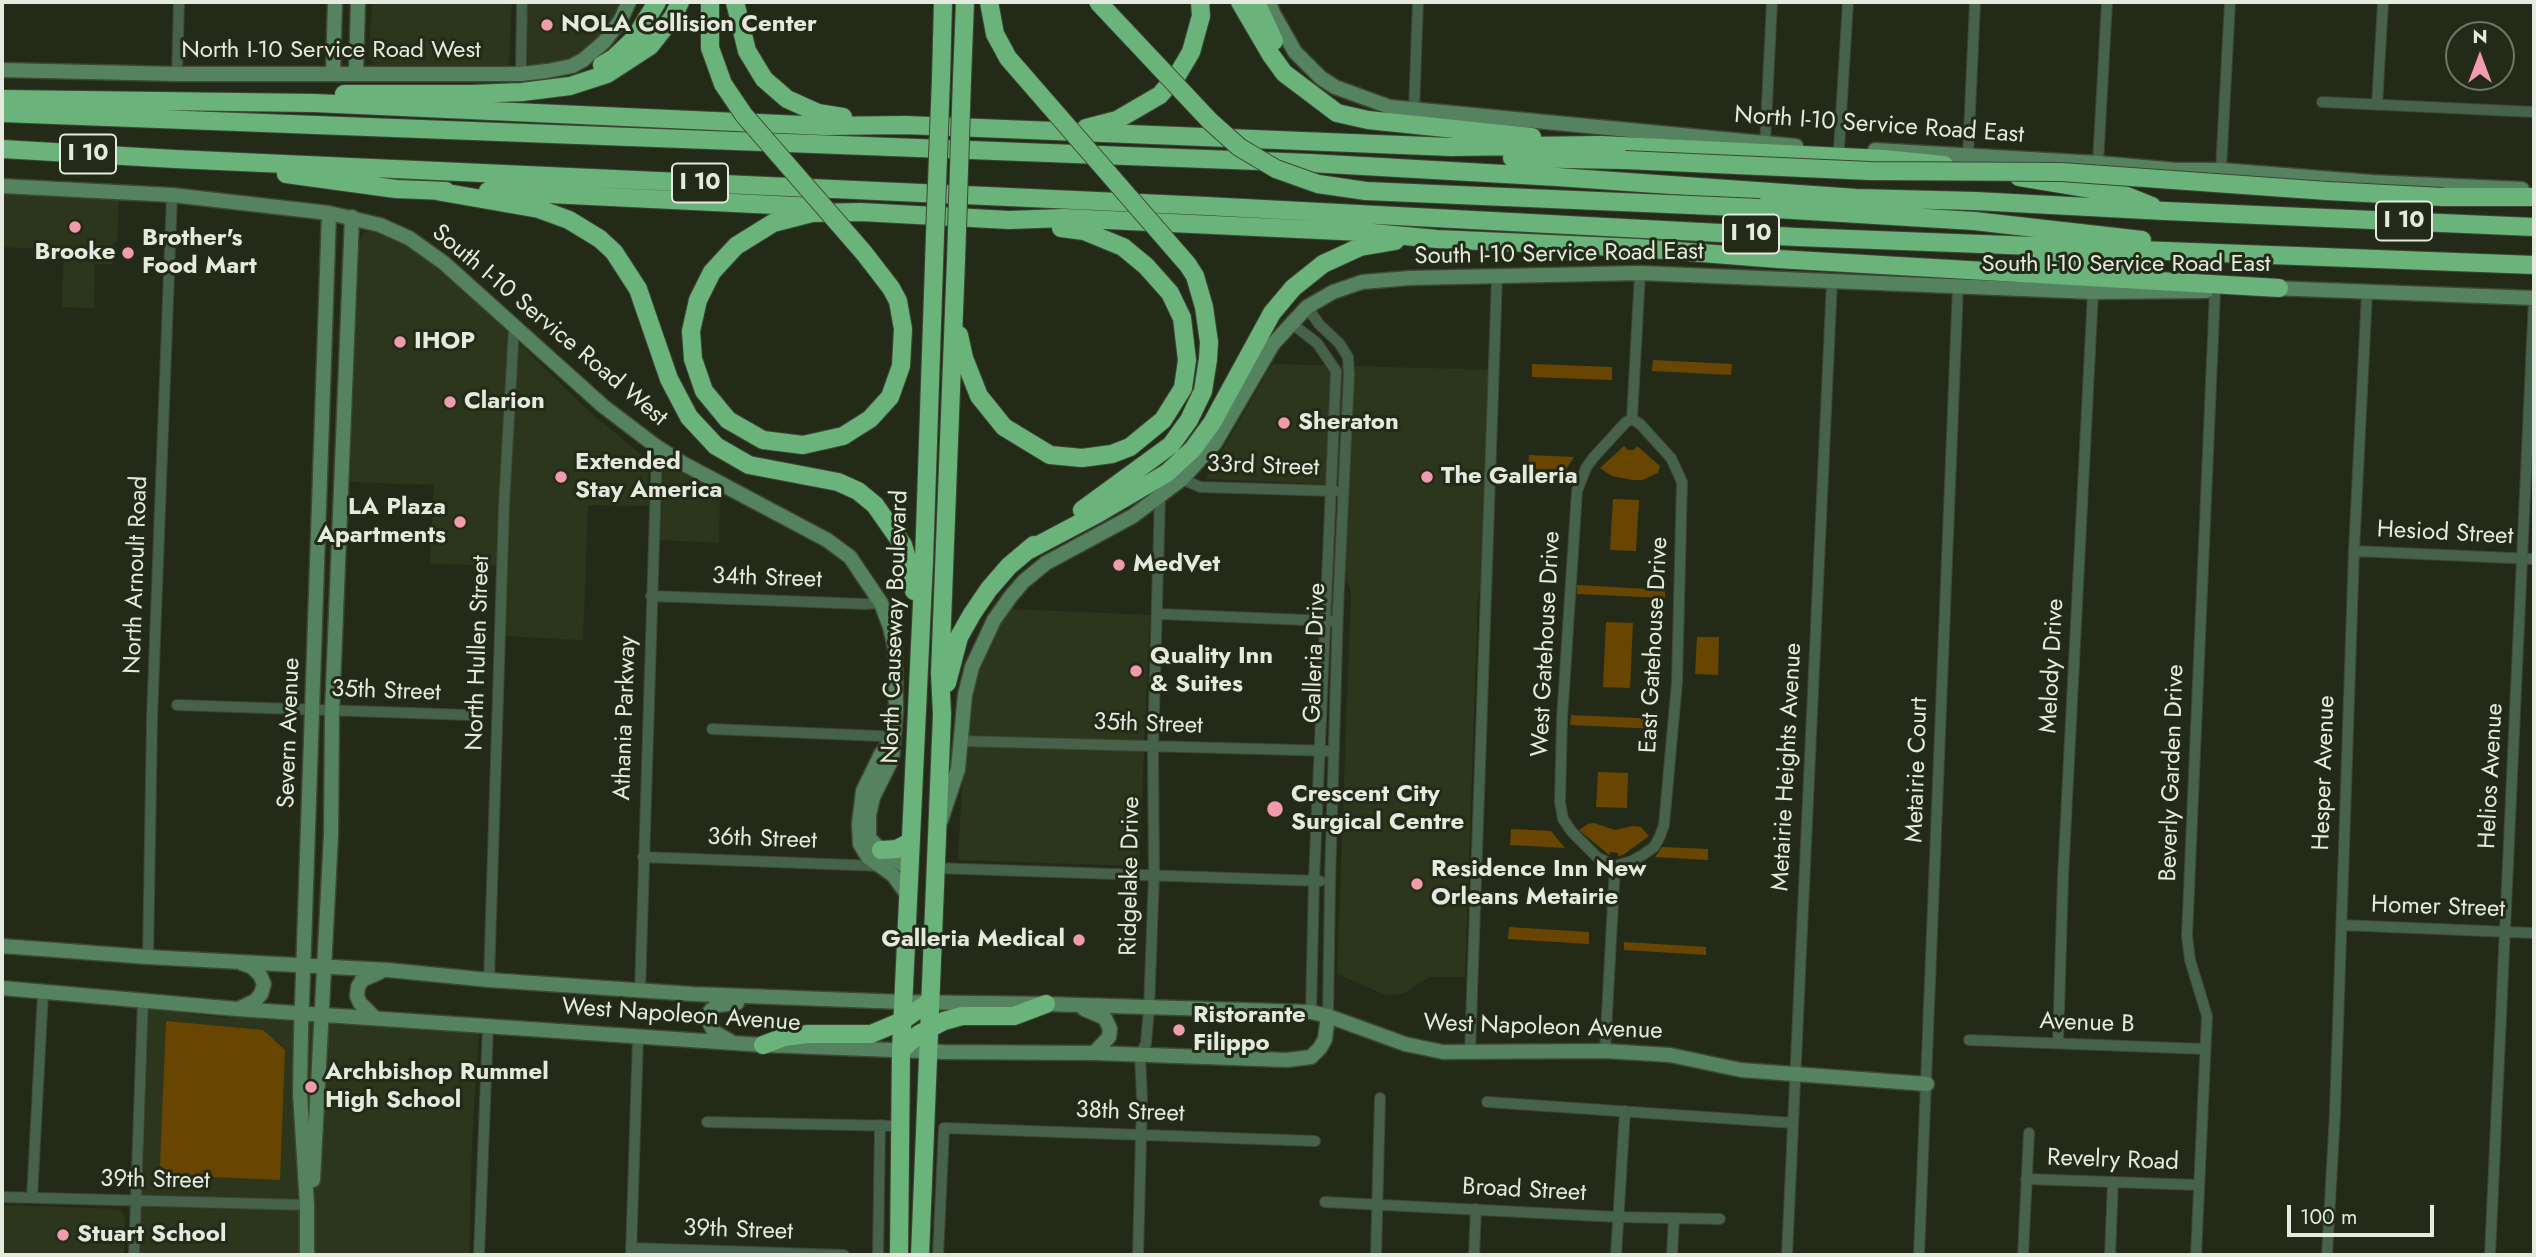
<!DOCTYPE html>
<style>
body{margin:0}
#map{position:relative;width:2536px;height:1257px;overflow:hidden;background:#232b18;font-family:Jost,sans-serif}
canvas{display:block}
.frame{position:absolute;inset:0;border:4px solid #e5eade;pointer-events:none}
.north{position:absolute;left:2445px;top:21px;width:70px;height:70px;box-sizing:border-box;background:#232b18;border:2px solid #717767;border-radius:50%;rotate:0deg;font-size:19px;font-weight:700;line-height:28px;text-align:center;color:#e5eade}
.north::after{content:'';display:block;margin:auto;width:24px;height:32px;background:#f29aae;clip-path:polygon(50% 0,100% 100%,50% 72%,0 100%)}
.scale{position:absolute;left:2287px;top:1205px;width:147px;height:32px;box-sizing:border-box;border:4px solid #e5eade;border-top:0;padding-left:9px;font-size:21px;line-height:24px;white-space:nowrap;color:#e5eade;-webkit-text-stroke:5px #232b18;paint-order:stroke}
</style>
<div id="map">
<canvas width="2536" height="1257"></canvas>
<div class="frame"></div>
<div class="north">N</div>
<div class="scale">100 m</div>
</div>
<script>
const context = document.querySelector('canvas').getContext('2d');
context.lineJoin = 'round';
function paint(path, color) {
  context.fillStyle = color;
  context.fill(path, 'evenodd');
}
function poly(rows) {
  const path = new Path2D();
  for (const r of rows) {
    path.moveTo(r[0], r[1]);
    for (let i = 2; i < r.length; i += 2) path.lineTo(r[i], r[i + 1]);
  }
  return path;
}
function trace(path, color, width, dash) {
  context.strokeStyle = color;
  context.lineWidth = width;
  context.lineCap = dash ? 'butt' : 'round';
  context.setLineDash(dash || []);
  context.stroke(path);
}
function drawText(font, color, halo, rows, align = 'center') {
  context.font = font + ' Jost,sans-serif';
  context.lineWidth = 6;
  context.setLineDash([]);
  context.textBaseline = 'middle';
  context.strokeStyle = halo;
  context.fillStyle = color;
  for (const [text, x, y, turn = 0] of rows) {
    context.save();
    context.translate(x, y);
    context.rotate((+turn || 0) * Math.PI / 180);
    context.textAlign = isNaN(turn) ? turn : align;
    if (halo) context.strokeText(text, 0, 0);
    context.fillText(text, 0, 0);
    context.restore();
  }
}
const built = poly([
 [372,2,512,2,509,61,507,65,375,65,369,57],
 [528,2,621,2,604,32,580,55,565,62,528,68],
 [2,192,119,197,117,242,113,243,112,264,95,264,94,308,62,307,64,250,2,247],
 [373,230,393,236,459,285,592,414,648,460,649,506,588,505,583,640,503,636,507,566,430,564,434,485,350,482,359,243,363,233],
 [1272,364,1498,370,1491,575,1478,595,1465,977,1429,977,1403,994,1386,995,1337,974,1351,591,1344,571,1347,485,1206,479],
 [662,463,720,492,719,543,659,540],
 [1011,609,1150,615,1139,866,958,860,964,747,969,696,986,643],
 [149,1003,192,1015,479,1033,472,1140,469,1255,140,1255],
 [2,1205,118,1209,125,1216,124,1255,2,1255]
]);
const green = poly([
 [1653,360,1732,364,1731,375,1652,371],
 [1532,364,1612,367,1612,380,1532,377],
 [1624,446,1628,450,1634,450,1637,446,1660,466,1658,473,1642,480,1632,480,1612,476,1600,468],
 [1529,455,1574,457,1562,476,1557,476,1557,470,1528,469],
 [1613,499,1639,500,1636,551,1610,550],
 [1577,585,1665,590,1665,598,1577,594],
 [1606,622,1633,623,1630,688,1603,687],
 [1697,637,1719,637,1718,675,1695,674],
 [1571,715,1658,719,1658,729,1570,725],
 [1598,772,1628,773,1627,808,1596,807],
 [1594,823,1615,830,1633,826,1641,827,1649,836,1623,855,1618,856,1618,853,1610,852,1609,855,1579,830,1588,824],
 [1511,829,1551,831,1565,848,1510,845],
 [1662,847,1708,849,1708,860,1655,857],
 [1509,927,1589,932,1589,944,1508,939],
 [1624,942,1706,947,1706,955,1624,950],
 [166,1021,263,1030,285,1050,280,1180,169,1175,160,1165]
]);
const street = poly([
 [177,74,179,2],
 [521,74,522,2],
 [2322,102,2534,112],
 [2377,105,2383,2],
 [1414,110,1418,2],
 [1765,144,1772,2],
 [1839,148,1848,2],
 [1968,155,1975,2],
 [2098,163,2107,2],
 [2221,170,2230,2],
 [1307,307,1319,324,1339,343,1348,357,1349,375,1338,608,1330,881,1328,1016],
 [1291,323,1317,343,1336,371,1314,880,1311,1012],
 [1632,419,1640,273],
 [1182,479,1200,487,1335,491],
 [2354,551,2534,559],
 [651,596,865,604,881,603],
 [1159,614,1331,621],
 [177,705,469,715],
 [712,729,880,736,894,738],
 [961,741,1334,751],
 [643,857,879,866],
 [1615,866,1632,861,1644,854,1654,847,1660,836,1664,825,1677,682,1682,482,1671,458,1640,424,1632,419],
 [1615,866,1597,857,1572,832,1563,819,1560,802,1562,719,1577,491,1586,468,1593,458,1626,422,1632,419],
 [935,868,1320,881],
 [2341,925,2534,933],
 [148,957,152,718,172,195],
 [489,980,504,506,514,327],
 [640,991,657,447],
 [1969,1040,2204,1049],
 [2058,1043,2063,877,2093,292],
 [1605,1051,1615,866],
 [1470,1052,1497,277],
 [1487,1102,1793,1123],
 [707,1122,899,1126],
 [2026,1179,2199,1185],
 [2,1197,307,1205],
 [32,1198,43,993],
 [1325,1202,1618,1217,1720,1219],
 [631,1248,844,1255],
 [134,1255,143,1000],
 [479,1255,488,1026],
 [631,1255,638,1037],
 [878,1255,880,1125],
 [938,1255,944,1128,1315,1141],
 [1138,1255,1142,1098,1140,1055,1146,1043,1149,1009,1154,875,1153,746,1160,496],
 [1376,1255,1380,1098],
 [1474,1255,1476,1209],
 [1616,1255,1625,1111],
 [1672,1255,1674,1218],
 [1787,1255,1832,280],
 [1919,1255,1958,286],
 [2023,1255,2029,1133],
 [2110,1255,2113,1182],
 [2196,1255,2207,1016,2190,960,2187,936,2215,291],
 [2327,1255,2335,1113,2354,551,2367,292],
 [2490,1255,2534,298]
]);
const secondary = poly([
 [1269,2,1273,13,1295,52,1321,78,1335,87,1390,107,1796,146],
 [2,70,177,74,521,74,547,71,572,66,583,60,604,42,620,21,629,2],
 [333,72,335,2],
 [356,72,358,2],
 [1875,150,2098,163,2177,170,2221,170,2372,182,2522,189],
 [2,186,172,195,329,213,380,225,409,238,444,263,603,406,657,447,684,464,827,540,850,557,881,603,890,627,895,648,896,709,892,759,873,797,869,815,869,838,881,850,910,869],
 [2271,288,2534,298],
 [893,739,881,754,863,791,859,824,860,844,868,857,893,875,909,897],
 [941,820,958,769,965,695,972,667,994,620,1011,596,1024,581,1046,563,1133,516,1182,479,1215,443,1273,344,1307,307,1333,292,1362,282,1410,278,1640,273,2093,292,2206,291],
 [2,946,148,957,388,970,489,980,693,994,903,1002,1046,1004,1311,1012,1328,1016,1405,1044,1443,1052,1605,1051,1670,1055,1741,1070,1927,1084],
 [2,988,237,1009,763,1045,945,1052,1094,1053,1287,1060,1311,1057,1320,1048,1325,1039,1328,1016],
 [238,1009,255,1001,261,994,264,984,260,975,252,967,241,963],
 [1084,1009,1105,1018,1110,1029,1109,1037,1094,1053],
 [375,1018,360,1003,357,996,358,987,362,980,380,972],
 [730,1041,714,1032,707,1018,711,1010,718,1005,737,1003],
 [313,1180,331,835,332,712,352,217],
 [307,1255,307,1205,300,1093,301,1033,329,213]
]);
const highway = poly([
 [735,2,747,51,764,79,787,99,818,113,843,117],
 [1240,2,1271,55,1284,73,1337,113,1368,120,1532,137],
 [1256,2,1274,41],
 [602,65,614,58,635,38,657,2],
 [941,79,943,2],
 [962,79,965,2],
 [344,94,471,94,522,92,570,86,607,74,650,46,673,17,680,2],
 [2,99,314,103,825,126,905,125,1451,147,1601,145,1884,159,1944,165],
 [2,113,1310,163,1557,177,1856,198,1975,201,2165,211,2534,227],
 [1086,128,1117,120,1160,95,1178,74,1191,52,1201,16,1200,2],
 [2,149,175,159,1206,206,1797,237,2534,265],
 [1512,158,1625,160],
 [286,174,396,189,446,191],
 [2019,177,2122,194,2152,206],
 [436,191,539,209,569,220,600,239,614,252,638,289,669,379,689,417,716,446,749,465,838,482,858,491,875,505,903,545,913,578,914,591],
 [488,191,816,207],
 [2443,197,2534,197],
 [1760,208,1974,221,2142,240],
 [2034,263,2156,261],
 [959,335,964,358,979,396,1004,427,1050,455,1082,458,1112,454,1130,447,1163,420,1183,388,1187,360,1182,318,1170,293,1146,266,1123,247,1084,231,1061,228],
 [843,436,803,445,763,440,728,420,704,391,693,359,691,331,698,300,712,272,736,246,773,223,812,213,861,212,1009,220,1065,218,1362,232,1437,239,1638,248,1778,259,2279,288],
 [1082,510,1171,445,1189,420,1203,391,1208,359],
 [1027,551,1097,514,1167,473,1193,449,1212,423,1272,313,1293,288,1323,264,1360,247,1395,241],
 [947,683,959,637,972,614,989,589,1009,566,1034,545],
 [881,850,897,849,910,842],
 [763,1045,784,1037,808,1034,871,1034,902,1021,929,1002],
 [901,1050,919,1034,944,1021,962,1016,1014,1016,1046,1004],
 [899,1255,901,1050,924,561,935,235],
 [920,1255,942,714,940,673,956,260]
]);
const highwayBridge = poly([
 [710,2,710,48,723,84,744,115,864,253,891,288,898,301,903,329,901,366,890,397,870,419,843,436],
 [989,2,995,34,1008,58,1188,265,1195,276,1204,307,1209,342,1208,359],
 [1098,2,1210,121,1239,147,1276,169,1318,184,1366,191,1760,208],
 [1625,160,1870,171,2061,172,2327,191,2443,197],
 [935,235,941,79],
 [956,260,962,79]
]);
const markers = [
 [547,25,7,"#f29aae"],
 [75,227,7,"#f29aae"],
 [128,253,7,"#f29aae"],
 [400,342,7,"#f29aae"],
 [450,402,7,"#f29aae"],
 [1284,423,7,"#f29aae"],
 [561,477,7,"#f29aae"],
 [1427,477,7,"#f29aae"],
 [460,522,7,"#f29aae"],
 [1119,565,7,"#f29aae"],
 [1136,671,7,"#f29aae"],
 [1275,809,9,"#f29aae"],
 [1417,884,7,"#f29aae"],
 [1079,940,7,"#f29aae"],
 [1179,1030,7,"#f29aae"],
 [311,1087,7,"#f29aae"],
 [63,1235,7,"#f29aae"]
];
const shields = [
 [88,154,56],
 [700,183,56],
 [2404,221,56],
 [1751,234,56]
];
const shieldNames = [
 ["I 10",88,154],
 ["I 10",700,183],
 ["I 10",2404,221],
 ["I 10",1751,234]
];
const poiNames = [
 ["NOLA Collision Center",561,25],
 ["Brother's",142,239],
 ["Food Mart",142,267],
 ["Brooke",75,253,"center"],
 ["IHOP",414,342],
 ["Clarion",464,402],
 ["Sheraton",1298,423],
 ["Extended",575,463],
 ["Stay America",575,491],
 ["The Galleria",1441,477],
 ["LA Plaza",446,508,"right"],
 ["Apartments",446,536,"right"],
 ["MedVet",1133,565],
 ["Quality Inn",1150,657],
 ["& Suites",1150,685],
 ["Crescent City",1291,795],
 ["Surgical Centre",1291,823],
 ["Residence Inn New",1431,870],
 ["Orleans Metairie",1431,898],
 ["Galleria Medical",1065,940,"right"],
 ["Ristorante",1193,1016],
 ["Filippo",1193,1044],
 ["Archbishop Rummel",325,1073],
 ["High School",325,1101],
 ["Stuart School",77,1235]
];
const streetNames = [
 ["North I-10 Service Road West",331,51],
 ["North I-10 Service Road East",1879,126,4],
 ["South I-10 Service Road East",1559,255,-1],
 ["South I-10 Service Road East",2126,265],
 ["South I-10 Service Road West",549,326,40],
 ["33rd Street",1263,467,2],
 ["Hesiod Street",2445,534,3],
 ["North Arnoult Road",137,575,-88],
 ["34th Street",767,579,2],
 ["North Causeway Boulevard",896,627,-88],
 ["West Gatehouse Drive",1547,644,-87],
 ["East Gatehouse Drive",1655,645,-87],
 ["North Hullen Street",479,653,-88],
 ["Galleria Drive",1316,653,-88],
 ["Melody Drive",2053,666,-87],
 ["35th Street",386,692,2],
 ["Athania Parkway",626,718,-88],
 ["35th Street",1148,725,2],
 ["Severn Avenue",290,733,-88],
 ["Metairie Heights Avenue",1788,767,-87],
 ["Metairie Court",1918,770,-88],
 ["Beverly Garden Drive",2173,773,-88],
 ["Hesper Avenue",2325,773,-88],
 ["Helios Avenue",2492,776,-87],
 ["36th Street",762,840,2],
 ["Ridgelake Drive",1131,876,-89],
 ["Homer Street",2438,908,2],
 ["West Napoleon Avenue",681,1016,4],
 ["Avenue B",2087,1024,2],
 ["West Napoleon Avenue",1543,1028,2],
 ["38th Street",1130,1113,2],
 ["Revelry Road",2113,1161,2],
 ["39th Street",155,1181,1],
 ["Broad Street",1524,1191,3],
 ["39th Street",738,1231,2]
];
paint(built, '#2c361d');
paint(green, '#684601');
trace(street, '#3e4634', 12);
trace(secondary, '#3e4634', 17);
trace(highway, '#3e4634', 20);
trace(street, '#46624b', 10);
trace(secondary, '#55835f', 14);
trace(highway, '#6ab37b', 18);
trace(highwayBridge, '#3e4634', 20, []);
trace(highwayBridge, '#6ab37b', 18);
for (const [x, y, r, color] of markers) {
  const dot = new Path2D();
  dot.arc(x, y, r, 0, 2 * Math.PI);
  context.fillStyle = color;
  context.fill(dot);
  trace(dot, '#232b18', 2.5);
}
for (const [x, y, w] of shields) {
  const box = new Path2D();
  box.roundRect(x - w / 2, y - 19.5, w, 39, 5);
  context.fillStyle = '#232b18';
  context.fill(box);
  trace(box, '#e5eade', 2);
}
drawText('bold 23px', '#e5eade', null, shieldNames);
drawText('bold 24px', '#e5eade', '#232b18', poiNames, 'left');
drawText('24px', '#e5eade', '#232b18', streetNames);
</script>
